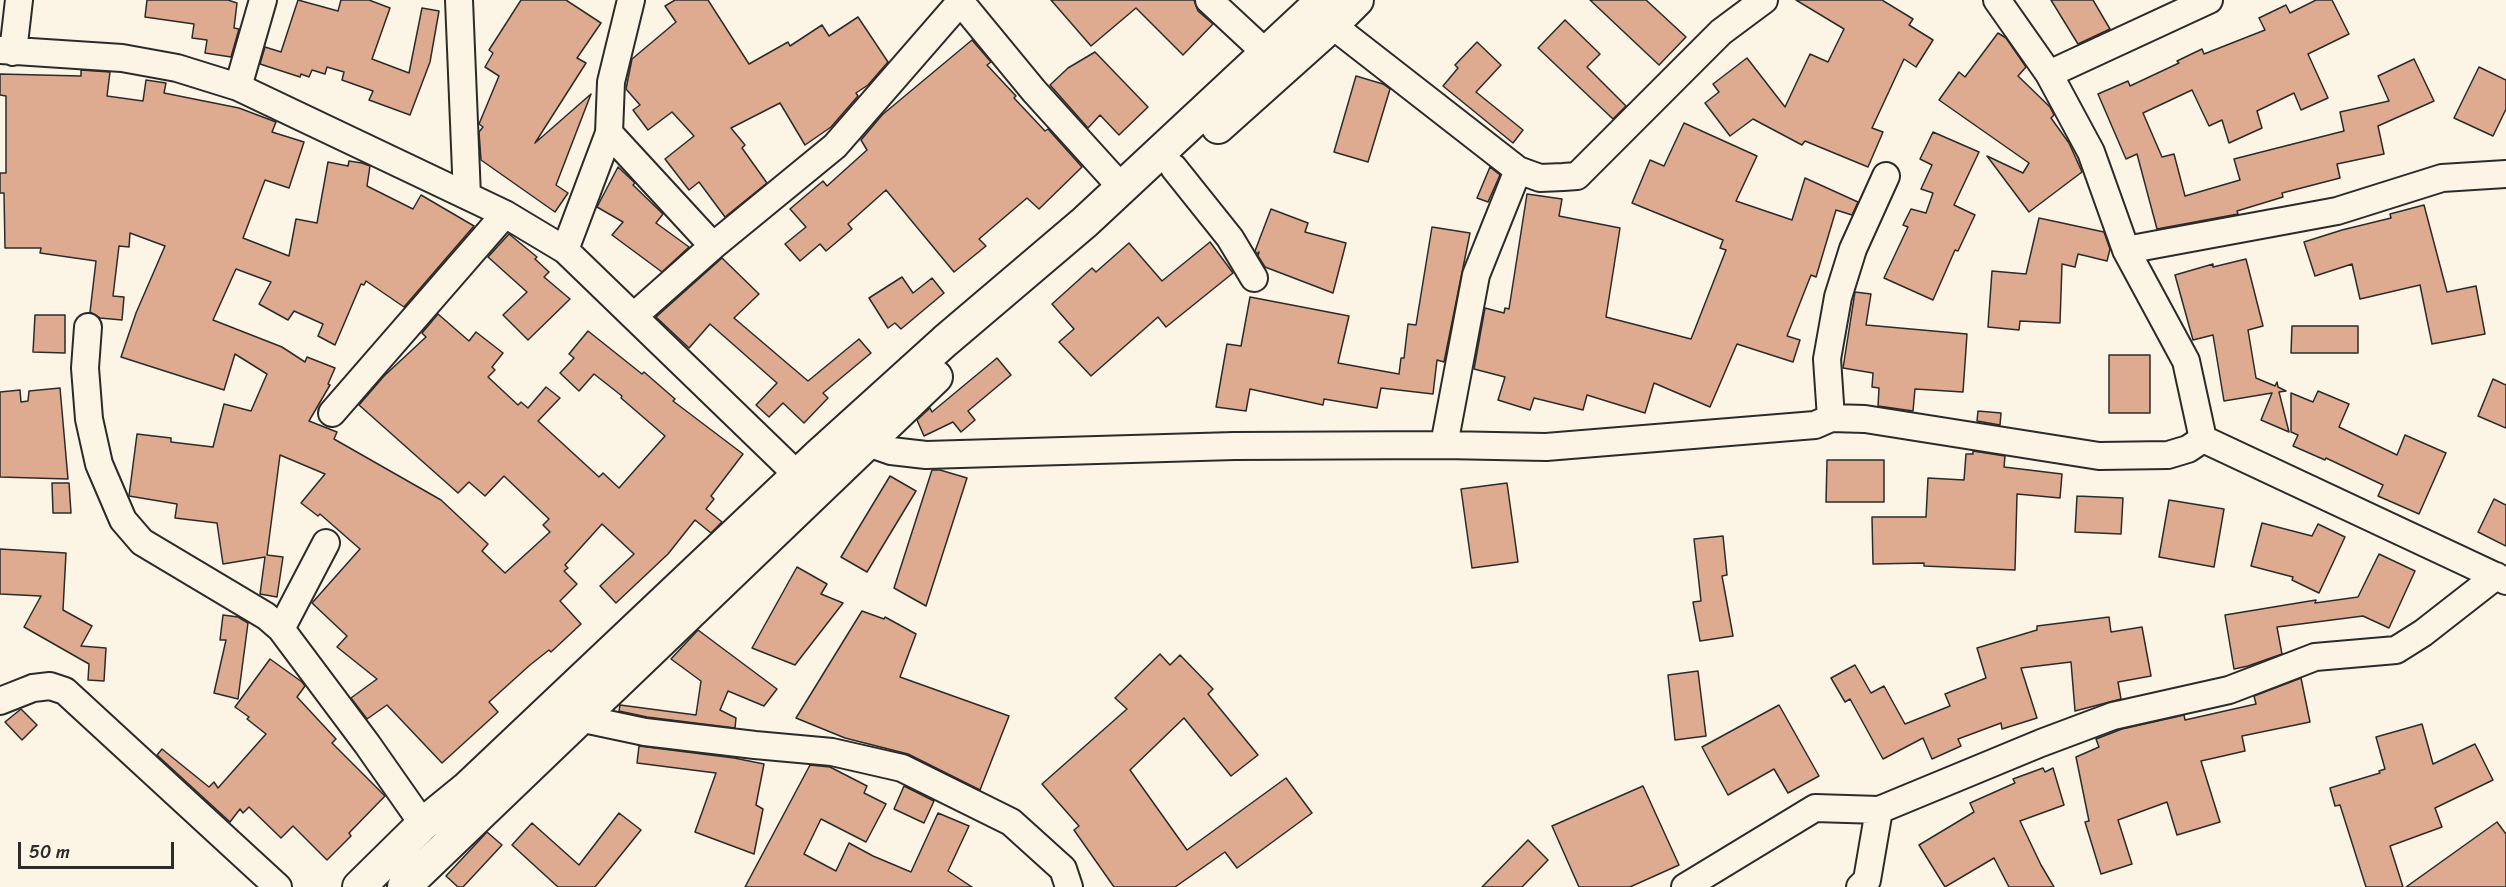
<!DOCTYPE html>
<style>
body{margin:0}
#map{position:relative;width:2506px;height:887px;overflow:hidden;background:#fcf5e5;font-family:Sriracha,sans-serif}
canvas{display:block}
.scale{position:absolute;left:18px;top:842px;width:156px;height:27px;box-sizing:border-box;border:3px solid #2b2b2b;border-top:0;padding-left:8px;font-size:18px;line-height:21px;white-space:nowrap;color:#2b2b2b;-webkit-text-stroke:4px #fcf5e5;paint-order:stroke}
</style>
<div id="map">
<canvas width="2506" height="887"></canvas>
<div class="scale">50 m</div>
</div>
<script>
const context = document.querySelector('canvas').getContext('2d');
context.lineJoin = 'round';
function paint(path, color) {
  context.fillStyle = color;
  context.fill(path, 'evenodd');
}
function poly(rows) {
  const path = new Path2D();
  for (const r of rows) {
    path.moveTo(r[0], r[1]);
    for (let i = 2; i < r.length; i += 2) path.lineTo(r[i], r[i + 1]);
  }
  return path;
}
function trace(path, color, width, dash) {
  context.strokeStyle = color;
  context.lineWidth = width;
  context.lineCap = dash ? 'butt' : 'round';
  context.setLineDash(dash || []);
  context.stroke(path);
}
const building = poly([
 [147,0,228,0,237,3,234,28,239,29,231,57,205,53,207,40,192,38,194,24,145,17,147,0],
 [298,0,338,11,341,0,369,0,390,8,372,59,409,73,422,8,439,11,430,62,410,115,369,100,373,91,342,80,344,72,327,67,325,74,312,70,309,77,301,74,300,77,260,64,265,47,281,52,298,0],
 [521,0,566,0,601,23,577,58,586,63,535,143,591,94,556,185,568,193,555,212,481,160,479,132,483,127,479,124,499,76,485,67,493,53,489,50,521,0],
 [675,0,708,0,749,64,788,42,790,46,822,25,829,36,858,17,888,62,868,85,856,93,858,96,831,127,805,145,780,103,731,128,745,145,742,148,767,183,725,217,699,182,689,190,665,159,694,136,672,112,648,130,633,110,640,105,626,89,632,59,676,22,665,6,675,0],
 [1051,0,1194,0,1198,11,1213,24,1183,55,1136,8,1091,46,1051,0],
 [1590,0,1646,0,1686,37,1659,65,1590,0],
 [1796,0,1882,0,1913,19,1909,25,1933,40,1916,67,1904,59,1872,128,1883,132,1868,167,1805,141,1802,145,1753,119,1730,136,1705,103,1719,92,1713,84,1747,58,1785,107,1810,54,1828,62,1844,29,1796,0],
 [2051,0,2093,0,2110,29,2078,44,2051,0],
 [2316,0,2332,0,2349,34,2308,54,2328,98,2301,110,2294,93,2257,111,2262,128,2229,143,2222,120,2209,126,2192,90,2143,113,2162,157,2174,154,2185,196,2240,180,2234,159,2344,131,2340,112,2389,101,2378,76,2414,59,2434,101,2378,126,2384,154,2337,164,2340,178,2282,193,2283,197,2237,211,2238,214,2157,229,2137,154,2126,159,2098,94,2128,81,2130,86,2179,63,2177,61,2202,49,2204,54,2265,30,2259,18,2286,5,2290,13,2316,0],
 [1565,20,1600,54,1587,67,1626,106,1613,119,1538,48,1565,20],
 [1998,33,2006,38,2026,67,2018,76,2050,107,2054,115,2051,118,2069,143,2082,172,2029,212,1987,156,2023,173,2029,163,1939,100,1959,72,1965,77,1998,33],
 [972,40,991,62,987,65,1016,96,1014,98,1045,131,1048,129,1082,167,1039,209,1027,198,979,239,986,246,954,272,886,190,848,224,852,229,826,251,820,244,800,261,785,244,806,227,790,209,823,181,827,186,867,150,861,140,882,115,972,40],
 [1477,42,1501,65,1476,92,1523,130,1513,143,1443,86,1458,68,1455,65,1477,42],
 [1095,52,1148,107,1119,135,1100,115,1088,128,1050,85,1068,68,1095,52],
 [2479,67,2506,80,2506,109,2493,136,2454,118,2479,67],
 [81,70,110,72,107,96,143,101,146,80,166,83,164,93,239,108,276,122,272,132,304,142,289,188,265,180,243,238,289,256,296,219,317,223,328,162,348,166,349,161,362,163,370,166,367,186,413,209,421,195,474,226,404,307,366,281,364,285,361,284,335,345,318,336,323,324,294,311,288,320,259,304,271,282,236,269,213,320,282,347,305,362,307,357,335,368,328,384,330,385,309,421,337,432,334,439,441,500,488,544,482,551,505,573,550,532,543,525,549,519,504,476,485,496,469,482,458,493,359,405,384,376,426,337,422,333,438,314,469,341,476,332,503,353,492,367,495,370,488,377,518,405,521,402,528,408,546,387,560,398,538,421,599,477,603,473,619,488,665,436,621,398,622,396,594,374,579,391,560,373,574,358,569,354,588,331,642,374,644,372,675,399,673,401,743,454,711,496,714,499,706,509,722,522,711,533,695,520,668,554,616,603,600,586,634,554,602,524,565,565,568,568,564,571,577,584,560,601,581,624,551,652,549,650,530,665,489,702,498,712,442,763,387,705,367,719,351,698,377,679,337,647,347,636,312,603,360,549,320,514,318,516,301,503,325,474,280,455,267,555,283,557,277,597,260,594,265,557,223,564,217,523,175,518,177,504,129,496,137,434,171,438,171,442,213,447,224,404,251,411,267,374,235,354,224,390,121,357,136,313,165,246,130,233,129,247,119,246,113,296,124,297,122,320,100,318,90,312,96,261,40,253,41,248,5,248,4,193,0,193,0,173,6,173,6,96,0,95,0,74,81,76,81,70],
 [1356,76,1383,84,1390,89,1368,162,1334,152,1356,76],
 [1684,123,1757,156,1736,201,1792,220,1805,178,1858,202,1852,215,1836,210,1816,277,1811,275,1787,336,1800,340,1793,362,1737,344,1710,407,1654,383,1645,413,1587,395,1583,410,1534,398,1530,410,1498,400,1505,377,1474,369,1485,308,1504,313,1505,308,1509,309,1527,194,1562,199,1559,216,1620,228,1606,317,1691,339,1726,250,1720,248,1723,240,1632,203,1650,160,1664,166,1684,123],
 [1933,132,1979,152,1954,205,1975,215,1958,251,1955,250,1933,300,1884,278,1908,227,1903,225,1911,209,1926,213,1933,193,1921,189,1932,165,1920,159,1933,132],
 [618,167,635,183,633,185,663,214,656,223,689,247,662,272,612,235,623,222,597,207,618,167],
 [1490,167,1500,175,1488,202,1477,198,1490,167],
 [2424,205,2447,292,2476,286,2485,334,2432,344,2420,285,2360,299,2352,264,2315,276,2304,242,2342,230,2391,218,2390,214,2424,205],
 [1271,209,1308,223,1305,232,1346,243,1333,293,1265,267,1258,256,1259,252,1257,254,1255,251,1271,209],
 [2039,218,2104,232,2110,249,2107,261,2078,254,2075,267,2062,264,2060,323,2020,321,2019,330,1988,327,1992,271,2026,274,2039,218],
 [1432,227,1470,233,1444,362,1437,360,1433,394,1381,388,1377,408,1324,399,1323,405,1250,389,1246,411,1216,407,1227,344,1241,346,1250,297,1349,316,1338,363,1399,374,1401,358,1404,358,1408,324,1416,325,1432,227],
 [509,234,537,257,535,259,549,272,544,277,570,299,528,340,503,315,527,292,488,257,509,234],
 [1210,242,1233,273,1166,327,1158,317,1091,376,1059,342,1074,329,1052,304,1092,268,1096,272,1129,243,1162,281,1210,242],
 [722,258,759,294,734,318,808,381,859,339,871,353,823,393,828,398,804,423,783,403,769,417,756,405,777,383,710,324,689,348,656,317,722,258],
 [2246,259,2263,326,2248,330,2256,378,2275,386,2277,382,2278,387,2286,391,2279,392,2289,432,2261,420,2272,393,2224,401,2213,335,2193,340,2175,275,2213,264,2213,267,2246,259],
 [902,277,913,293,932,278,944,293,901,329,895,323,888,328,869,298,902,277],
 [1855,292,1871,294,1866,325,1967,334,1963,392,1915,389,1913,411,1878,406,1879,388,1872,387,1873,373,1843,368,1855,292],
 [35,315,65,315,65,353,33,352,35,315],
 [2292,326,2358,326,2358,353,2291,353,2292,326],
 [2109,355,2150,355,2150,413,2109,413,2109,355],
 [997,358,1011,375,968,411,975,420,961,432,953,422,924,436,917,420,930,408,932,412,997,358],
 [2493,379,2506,385,2506,428,2478,416,2493,379],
 [60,388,68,479,0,477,0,392,20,390,21,402,28,401,29,391,60,388],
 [2318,391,2349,404,2339,427,2397,455,2405,435,2446,453,2419,514,2378,496,2383,485,2326,458,2325,460,2293,446,2298,435,2291,432,2291,393,2313,402,2318,391],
 [1978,411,2001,413,2000,425,1977,421,1978,411],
 [1973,451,2005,456,2004,467,2062,474,2060,498,2017,494,2015,570,1924,566,1924,563,1873,564,1872,517,1926,517,1928,478,1964,480,1966,454,1973,454,1973,451],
 [1827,460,1884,460,1884,502,1826,502,1827,460],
 [932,470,940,470,967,478,926,606,894,588,932,470],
 [890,476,916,491,867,572,841,557,890,476],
 [52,483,69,483,71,513,53,513,52,483],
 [1507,483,1518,562,1472,568,1461,489,1507,483],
 [2077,496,2123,498,2121,534,2075,532,2077,496],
 [2494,499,2506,505,2506,546,2478,532,2494,499],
 [2169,500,2224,509,2214,567,2159,557,2169,500],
 [2262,523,2312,536,2318,524,2345,537,2319,593,2292,580,2293,577,2251,566,2262,523],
 [1723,536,1727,575,1722,576,1733,636,1700,641,1693,602,1701,601,1694,539,1723,536],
 [0,549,66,553,63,610,92,626,81,646,106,648,104,681,88,680,89,664,24,627,41,596,0,594,0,549],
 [2379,554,2415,571,2389,628,2363,616,2277,627,2282,654,2248,666,2234,669,2225,615,2316,600,2315,603,2358,597,2379,554],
 [797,567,827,584,821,594,843,603,795,665,752,648,797,567],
 [862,611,884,619,885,617,916,634,900,677,1009,716,980,790,908,754,845,738,796,718,862,611],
 [223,615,238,617,248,623,238,699,214,693,226,640,220,640,223,615],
 [2109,617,2111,632,2142,627,2151,676,2118,682,2121,699,2075,711,2071,662,2021,668,2037,718,2002,729,2001,723,1958,739,1961,746,1932,759,1923,738,1883,759,1850,699,1845,702,1831,678,1855,665,1871,693,1884,686,1905,724,1950,706,1945,694,1986,678,1977,648,2037,630,2037,626,2109,617],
 [698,630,777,689,764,706,728,691,720,710,736,718,735,728,647,717,619,711,620,705,696,715,701,681,671,659,698,630],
 [1160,654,1170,665,1180,655,1213,689,1208,694,1258,755,1231,776,1184,718,1130,770,1187,850,1286,778,1312,813,1237,868,1225,852,1175,887,1114,887,1074,830,1079,826,1042,784,1127,709,1115,698,1160,654],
 [270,659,302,682,305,686,297,697,336,739,332,743,385,796,349,833,351,836,327,860,293,826,281,838,249,807,243,813,240,809,230,822,157,755,162,749,209,787,214,782,218,788,266,734,247,719,249,717,235,707,270,659],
 [1698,671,1706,736,1675,740,1668,675,1698,671],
 [2301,678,2310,722,2242,736,2245,751,2201,761,2220,822,2177,835,2167,802,2118,820,2132,864,2101,874,2085,822,2089,821,2076,757,2099,747,2096,739,2122,729,2184,715,2185,720,2256,704,2254,696,2301,678],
 [1779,705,1819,776,1788,793,1774,769,1728,795,1702,747,1779,705],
 [21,709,37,725,22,740,5,722,21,709],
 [2422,724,2433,764,2475,744,2493,780,2435,808,2442,827,2390,846,2403,887,2366,887,2340,805,2335,806,2330,788,2380,773,2379,771,2385,769,2376,737,2422,724],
 [639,746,734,758,764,764,756,805,763,809,754,854,695,832,716,773,637,763,639,746],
 [810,765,830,767,867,786,864,793,886,804,866,842,821,819,804,854,836,871,849,843,873,856,911,872,938,813,969,826,948,871,972,887,745,887,810,765],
 [2043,768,2045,772,2053,768,2064,805,2020,821,2041,865,2054,887,2009,887,1994,858,1945,887,1919,845,1974,812,1970,803,2015,783,2013,779,2043,768],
 [904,786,934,801,924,823,894,809,904,786],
 [1643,786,1679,865,1630,887,1579,887,1552,826,1643,786],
 [619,813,641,830,595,887,558,887,512,845,532,823,579,865,619,813],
 [2497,822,2506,834,2506,887,2406,887,2497,822],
 [487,832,502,845,463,887,458,887,446,876,487,832],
 [1528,840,1548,860,1522,887,1482,887,1528,840]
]);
const minor = poly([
 [459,0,467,196],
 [959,0,1034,91,1122,188],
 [1209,0,1266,53],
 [1997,0,2049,74,2091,152,2126,250,2186,361,2203,439,2506,581],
 [1332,25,1518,170,1540,178,1563,177,1577,176,1721,32,1764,0],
 [0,50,122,58,177,68,238,87,505,214,565,250,810,487],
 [13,52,19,0],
 [2049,74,2209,0],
 [238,87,263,0],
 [609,133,713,246],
 [1174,168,1230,238,1254,278],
 [565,250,609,133,611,82,631,0],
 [2126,250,2337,211,2442,178,2506,174],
 [634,316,713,246,835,146,962,0],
 [88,327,85,368,89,419,99,464,123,520,142,542,266,616,281,629,367,744,423,824],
 [332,413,505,214],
 [1831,418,1827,359,1838,297,1853,249,1886,176],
 [868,443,891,451,926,455,1234,446,1444,445,1546,447,1815,425,1831,418,1865,419,2099,456,2168,455,2188,449,2203,439],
 [1444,445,1476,275,1518,170],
 [281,629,326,543],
 [0,701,33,688,50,686,65,691,278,887],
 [579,718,645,732,755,745,832,752,902,768,1011,822,1063,869,1069,887],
 [1685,887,1815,808,1879,810,2041,743,2113,716,2229,690,2315,657,2396,650,2423,633,2496,576],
 [1860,887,1867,880,1879,810]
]);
const major = poly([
 [1218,127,1332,25,1357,0],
 [359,887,423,824,466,789,819,455,945,341,1085,222,1323,0],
 [404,887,936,377]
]);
paint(building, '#deab91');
trace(building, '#2b2b2b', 1.5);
trace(minor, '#2b2b2b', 30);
trace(major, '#2b2b2b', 36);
trace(minor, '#fcf5e5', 26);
trace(major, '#fcf5e5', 32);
</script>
